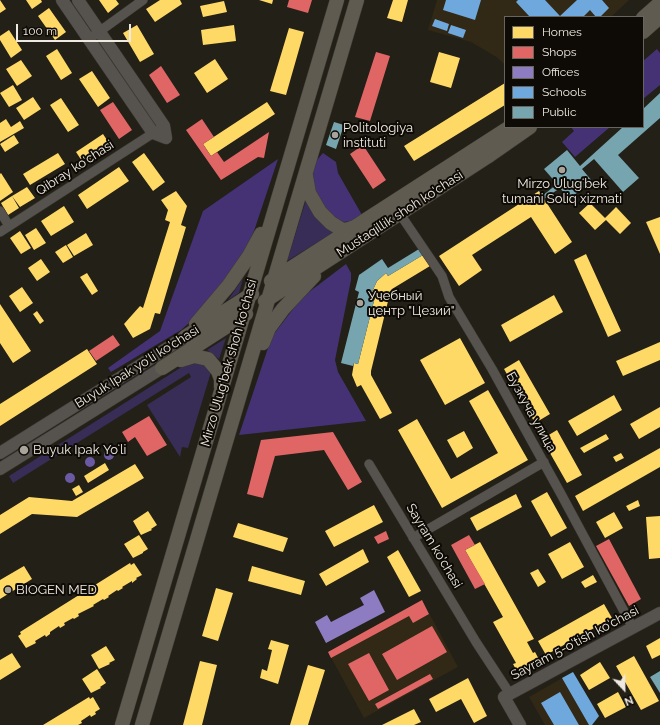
<!DOCTYPE html>
<meta charset="utf-8">
<style>
body{margin:0}
#map{position:relative;width:660px;height:725px;overflow:hidden;background:#232018;font-family:Raleway,sans-serif}
canvas{display:block}
.legend{position:absolute;left:504px;top:16px;width:140px;height:112px;box-sizing:border-box;background:#0e0b06;border:1px solid #68645e;margin:0;padding:5px 7px;list-style:none;font-size:12px;color:#efeae1}
.legend li{display:flex;align-items:center;gap:8px;height:20px}
.legend b{width:20px;border:1px solid #68645e}
.north{position:absolute;left:604px;top:669px;width:40px;height:40px;-webkit-text-stroke:3px #0e0b06;paint-order:stroke;rotate:158deg;font-size:11px;font-weight:700;line-height:16px;text-align:center;color:#efeae1}
.north::after{content:'';display:block;margin:auto;width:14px;height:18px;background:#efeae1;clip-path:polygon(50% 0,100% 100%,50% 72%,0 100%)}
.scale{position:absolute;left:16px;top:24px;width:115px;height:18px;box-sizing:border-box;border:2px solid #efeae1;border-top:0;padding-left:5px;font-size:12px;line-height:14px;white-space:nowrap;color:#efeae1;-webkit-text-stroke:3px #0e0b06;paint-order:stroke}
</style>
<div id="map">
<canvas width="660" height="725"></canvas>
<ul class="legend">
<li><b style="height:11px;background:#ffd966"></b>Homes</li>
<li><b style="height:11px;background:#e06666"></b>Shops</li>
<li><b style="height:11px;background:#8e7cc3"></b>Offices</li>
<li><b style="height:11px;background:#6fa8dc"></b>Schools</li>
<li><b style="height:11px;background:#76a5af"></b>Public</li>
</ul>
<div class="north">N</div>
<div class="scale">100 m</div>
</div>
<script>
const context = document.querySelector('canvas').getContext('2d');
context.lineJoin = 'round';
function paint(path, color) {
  context.fillStyle = color;
  context.fill(path, 'evenodd');
}
function poly(rows) {
  const path = new Path2D();
  for (const r of rows) {
    if (r.length === 3) {
      path.moveTo(r[0] + r[2], r[1]);
      path.arc(r[0], r[1], r[2], 0, 2 * Math.PI);
      continue;
    }
    path.moveTo(r[0], r[1]);
    for (let i = 2; i < r.length; i += 2) path.lineTo(r[i], r[i + 1]);
  }
  return path;
}
function trace(path, color, width, dash) {
  context.strokeStyle = color;
  context.lineWidth = width;
  context.lineCap = dash ? 'butt' : 'round';
  context.setLineDash(dash || []);
  context.stroke(path);
}
function drawText(font, color, halo, rows, align = 'center') {
  context.font = font + ' Raleway,sans-serif';
  context.lineWidth = 4;
  context.setLineDash([]);
  context.textBaseline = 'middle';
  context.strokeStyle = halo;
  context.fillStyle = color;
  for (const [text, x, y, turn = 0] of rows) {
    context.save();
    context.translate(x, y);
    context.rotate((+turn || 0) * Math.PI / 180);
    context.textAlign = isNaN(turn) ? turn : align;
    if (halo) context.strokeText(text, 0, 0);
    context.fillText(text, 0, 0);
    context.restore();
  }
}
const built = poly([
 [437,0,629,0,611,17,505,17,505,65,498,58,471,42,428,30],
 [422,600,458,667,364,718,328,652],
 [573,672,599,716,592,725,545,725,529,697]
]);
const green = poly([
 [306,200,322,223,333,233,287,261],
 [243,278,239,293,228,300,235,290],
 [226,338,219,359,207,350],
 [188,363,205,364,211,372,188,448,182,447,180,457,147,405,191,377,189,373,13,483,9,476]
]);
const forest = poly([
 [657,49,660,53,660,85,643,99,643,61],
 [571,127,610,127,575,157,562,142,574,131],
 [323,153,336,162,338,173,362,215,351,221,344,222,331,217,310,183,316,161],
 [278,159,254,231,246,249,237,265,197,316,181,330,111,372,108,368,160,331,203,211],
 [346,264,351,273,351,280,335,360,338,372,366,421,239,435,270,342,274,334,296,305,309,292]
]);
const water = poly([
 [109,455,5],
 [90,462,5],
 [70,478,5]
]);
const homes = poly([
 [0,0,6,9,0,13],
 [26,0,41,0,42,2,32,9],
 [99,0,116,0,119,4,108,13],
 [160,0,180,0,182,4,155,22,146,9],
 [259,0,273,0,272,4],
 [393,0,408,0,402,22,387,18],
 [224,1,227,12,203,17,200,6],
 [49,8,66,32,55,40,38,16],
 [137,25,154,54,140,62,123,33],
 [234,25,236,41,203,45,201,30],
 [289,28,304,32,286,95,270,91],
 [9,30,22,50,11,58,0,40,0,36],
 [57,49,72,73,61,80,46,56],
 [439,52,460,58,451,88,430,82],
 [215,59,228,79,207,93,194,73],
 [21,60,32,76,17,86,6,69],
 [92,71,110,98,98,107,79,79],
 [505,83,505,105,414,161,404,146],
 [13,85,22,100,9,107,0,93],
 [33,97,41,109,24,120,16,108],
 [61,98,79,125,68,132,50,105],
 [267,102,275,114,211,156,203,144],
 [6,119,11,127,20,121,24,128,0,142,0,123],
 [103,134,111,146,84,164,76,152],
 [14,135,19,143,5,152,0,144],
 [58,153,65,164,30,185,23,174],
 [144,153,165,182,153,191,132,162],
 [119,167,129,181,87,209,78,195],
 [1,173,13,192,0,201,0,174],
 [27,187,35,198,20,207,12,196],
 [176,191,187,206,181,225,186,227,160,314,155,313,150,329,133,338,124,324,140,306,143,308,170,222,165,220,168,210,161,200],
 [539,191,572,242,555,254,531,217,472,255,482,270,459,286,439,256],
 [12,196,19,208,8,215,1,203],
 [590,203,605,218,616,207,631,223,620,234,606,220,595,230,579,213],
 [64,206,74,222,51,236,41,221],
 [660,217,660,254,646,222],
 [36,228,46,243,34,250,25,235],
 [20,231,31,248,21,254,10,238],
 [86,233,93,245,74,256,67,245],
 [66,245,73,257,63,263,55,252],
 [586,254,621,331,608,337,574,260],
 [423,255,430,266,392,289,390,293,371,371,371,375,392,413,380,419,361,385,357,387,352,375,354,363,358,364,376,293,372,292,377,281,386,273,388,276],
 [41,259,50,272,37,281,28,268],
 [87,273,98,291,92,295,80,277],
 [22,287,33,303,20,312,9,296],
 [554,295,563,312,510,342,501,325],
 [0,304,31,351,13,363,0,343],
 [37,311,44,321,40,324,33,314],
 [460,338,485,383,445,405,420,360],
 [660,342,660,360,623,376,616,361],
 [87,349,97,364,0,426,0,404],
 [519,360,550,414,535,423,504,369],
 [488,390,528,460,442,508,398,430,417,419,451,479,498,453,469,401],
 [614,395,622,410,577,436,568,421],
 [660,407,660,427,639,439,630,424],
 [557,430,582,475,567,483,542,439],
 [464,431,473,448,457,458,447,440],
 [606,434,609,439,584,453,580,448],
 [660,448,660,467,583,511,575,496],
 [621,453,624,458,616,462,613,457],
 [105,463,109,470,88,483,84,476],
 [135,464,144,478,77,517,32,514,0,534,0,515,29,497,72,501],
 [79,485,83,492,76,496,72,489],
 [547,492,567,528,551,537,531,501],
 [516,494,522,507,477,531,470,518],
 [638,500,640,506,629,511,626,506],
 [374,505,383,522,334,547,325,531],
 [148,511,157,525,151,529,152,530,141,535,133,521],
 [614,512,623,528,605,538,596,522],
 [660,516,660,558,649,559,646,517],
 [238,523,288,538,283,552,233,537],
 [139,535,148,549,143,552,143,553,133,558,124,544],
 [480,542,534,639,527,642,533,653,535,652,542,665,520,677,513,664,516,663,493,622,503,617,465,550],
 [570,542,584,567,562,579,548,554],
 [363,549,369,562,326,586,319,574],
 [398,550,421,591,409,597,387,557],
 [130,563,131,565,134,563,142,575,136,578,137,579,132,583,132,581,122,587,123,588,118,591,117,590,108,596,109,597,104,600,103,599,93,605,94,606,78,614,79,616,74,619,73,618,64,623,65,625,60,628,59,626,50,632,50,634,46,637,45,635,35,641,36,643,26,648,18,636,21,634,20,632],
 [24,566,32,579,0,599,0,580],
 [252,566,305,581,301,595,248,581],
 [538,569,546,582,538,587,530,573],
 [593,575,597,582,585,588,581,582],
 [216,588,233,593,218,641,202,636],
 [604,604,612,618,546,655,538,641],
 [660,638,660,655,652,659,646,646],
 [271,640,289,645,278,684,260,678,262,669,267,671,272,650,268,649],
 [106,646,115,660,109,663,110,664,99,669,91,655],
 [12,653,21,667,0,680,0,660],
 [634,656,659,701,641,710,616,666],
 [200,661,217,665,202,725,183,725],
 [600,662,610,678,589,690,580,675],
 [308,665,325,670,308,725,290,725],
 [97,669,106,683,100,687,101,688,91,693,82,679],
 [468,678,487,716,474,723,461,699,436,712,429,699],
 [618,692,626,707,605,718,597,704],
 [89,697,90,699,93,697,100,709,95,712,96,714,91,717,90,715,81,721,82,723,78,725,43,725],
 [414,709,421,722,414,725,382,725]
]);
const shops = poly([
 [289,0,312,0,308,13,287,7],
 [376,52,390,56,370,121,355,117],
 [161,66,180,95,167,103,149,75],
 [113,102,132,130,119,139,100,110],
 [202,119,214,137,203,144,211,156,217,152,224,162,269,132,264,158,258,157,221,180,186,130],
 [363,145,386,180,373,189,350,154],
 [113,335,120,345,96,361,89,351],
 [149,416,167,445,147,456,135,437,128,442,122,432],
 [333,432,362,482,348,490,324,450,275,456,263,498,247,494,261,440],
 [386,531,389,539,378,544,374,537],
 [469,535,475,545,465,550,485,584,475,589,451,545],
 [609,539,641,599,629,606,596,546],
 [422,600,429,614,413,623,409,616,331,658,328,652],
 [432,626,447,652,397,680,382,654],
 [369,653,389,690,369,701,348,664],
 [430,674,433,679,378,709,375,704]
]);
const offices = poly([
 [374,590,385,612,326,643,315,622,327,615,331,622,364,605,360,598]
]);
const schools = poly([
 [446,0,481,0,475,20,443,10],
 [518,0,545,0,560,16,577,0,602,0,609,8,600,17,596,17,590,10,583,17,530,17,516,2],
 [435,19,449,24,447,31,432,26],
 [451,25,466,30,463,38,448,33],
 [573,672,599,716,592,725,589,725,562,678],
 [560,692,579,725,554,725,541,703]
]);
const public = poly([
 [660,93,660,118,618,155,639,178,623,192,594,159,582,169,592,181,569,199,560,188,544,199,542,196,557,184,544,169,567,150,580,166,623,127,643,127,643,109],
 [334,122,344,125,336,149,326,145],
 [419,249,423,255,388,276,386,273,377,281,372,292,376,293,358,364,354,363,353,366,341,363,359,292,355,290,359,275,382,259,388,268],
 [660,671,660,693,650,677]
]);
const street = poly([
 [89,39,143,0],
 [0,211,9,226],
 [400,214,442,276,449,297,492,369,561,494,633,628],
 [0,232,158,130],
 [369,464,476,642,510,694],
 [413,538,544,462]
]);
const secondary = poly([
 [62,0,153,133,166,138,164,126,78,0],
 [0,453,185,337],
 [0,469,162,368],
 [520,725,504,697,660,613]
]);
const primary = poly([
 [643,18,660,3],
 [643,32,660,17],
 [306,176,309,193,320,212,331,223,341,229,346,230,355,227],
 [271,281,510,127],
 [265,301,487,157,530,127],
 [196,324,229,285,249,256,261,234],
 [185,337,252,294],
 [263,343,269,328,283,309,314,276],
 [181,360,194,356,208,359,218,371,221,379,221,387],
 [162,368,246,314],
 [122,725,337,0],
 [142,725,357,0]
]);
const markers = [
 [335,135,4,"#a8a39b"],
 [562,170,4,"#a8a39b"],
 [360,303,4,"#a8a39b"],
 [24,450,5,"#a8a39b"],
 [8,590,4,"#a8a39b"]
];
const poiNames = [
 ["Politologiya",343,128],
 ["instituti",343,143],
 ["Mirzo Ulugʻbek",562,184,"center"],
 ["tumani Soliq xizmati",562,199,"center"],
 ["Учебный",368,296],
 ["центр \"Цезий\"",368,311],
 ["Buyuk Ipak Yoʻli",33,450],
 ["BIOGEN MED",16,590]
];
const streetNames = [
 ["Qibray ko'chasi",75,168,-33],
 ["Mustaqillik shoh ko'chasi",400,214,-33],
 ["Mirzo Ulug'bek shoh ko'chasi",229,363,-74],
 ["Buyuk Ipak yo'li ko'chasi",137,367,-32],
 ["Бузкуча улица",531,412,61],
 ["Sayram ko'chasi",434,546,59],
 ["Sayram 5-o'tish ko'chasi",575,643,-28]
];
paint(built, '#312815');
paint(green, '#372d56');
paint(forest, '#453275');
paint(water, '#6b59a4');
paint(homes, '#ffd966');
paint(shops, '#e06666');
paint(offices, '#8e7cc3');
paint(schools, '#6fa8dc');
paint(public, '#76a5af');
trace(street, '#3d3a34', 10);
trace(secondary, '#3d3a34', 13);
trace(primary, '#3d3a34', 15);
trace(street, '#56534e', 9);
trace(secondary, '#56534e', 12);
trace(primary, '#605b50', 14);
for (const [x, y, r, color] of markers) {
  const dot = new Path2D();
  dot.arc(x, y, r, 0, 2 * Math.PI);
  context.fillStyle = color;
  context.fill(dot);
  trace(dot, '#0e0b06', 1.5);
}
drawText('13px', '#efeae1', '#0e0b06', poiNames, 'left');
drawText('13px', '#efeae1', '#0e0b06', streetNames);
</script>
